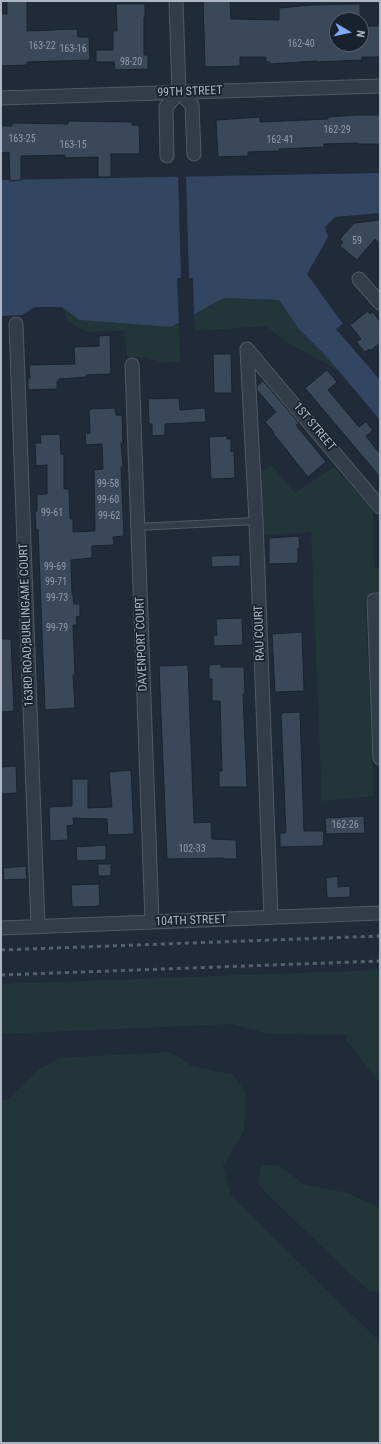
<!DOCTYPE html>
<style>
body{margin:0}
#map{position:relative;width:381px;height:1444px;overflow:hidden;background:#202a39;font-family:"Roboto Condensed",sans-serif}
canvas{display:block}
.frame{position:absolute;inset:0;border:2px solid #aeb6c6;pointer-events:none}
.north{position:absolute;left:329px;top:12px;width:40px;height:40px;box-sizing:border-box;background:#19212e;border:1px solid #555d6b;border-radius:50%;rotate:99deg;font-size:11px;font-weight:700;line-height:16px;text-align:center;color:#aeb6c6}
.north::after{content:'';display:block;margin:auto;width:14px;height:18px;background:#7dabfc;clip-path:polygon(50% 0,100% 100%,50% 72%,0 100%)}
</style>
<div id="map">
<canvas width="381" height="1444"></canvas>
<div class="frame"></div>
<div class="north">N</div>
</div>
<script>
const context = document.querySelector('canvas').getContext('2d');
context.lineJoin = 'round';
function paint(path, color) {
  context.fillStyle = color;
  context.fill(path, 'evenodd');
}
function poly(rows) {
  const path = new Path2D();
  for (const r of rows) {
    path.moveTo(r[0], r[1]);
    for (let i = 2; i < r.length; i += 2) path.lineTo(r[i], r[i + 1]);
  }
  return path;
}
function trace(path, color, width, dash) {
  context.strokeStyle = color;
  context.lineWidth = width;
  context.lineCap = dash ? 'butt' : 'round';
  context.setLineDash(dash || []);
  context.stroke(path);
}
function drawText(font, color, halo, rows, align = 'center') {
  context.font = font + ' "Roboto Condensed",sans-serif';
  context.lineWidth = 3.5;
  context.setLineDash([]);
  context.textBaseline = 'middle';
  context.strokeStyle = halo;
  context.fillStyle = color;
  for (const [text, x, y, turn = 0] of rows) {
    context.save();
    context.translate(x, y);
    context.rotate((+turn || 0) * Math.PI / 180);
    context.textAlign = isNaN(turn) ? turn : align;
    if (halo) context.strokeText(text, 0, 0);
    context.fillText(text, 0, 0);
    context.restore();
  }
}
const green = poly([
 [224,298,279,300,298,328,326,356,339,371,287,342,265,326,195,331,194,315],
 [62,307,79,320,171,327,179,324,180,361,164,363,146,357,127,358,124,331,86,332,68,321],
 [272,465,295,493,334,467,373,510,374,568,380,568,380,592,371,592,365,599,374,796,322,801,311,532,264,535,259,472],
 [380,970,380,1083,346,1040,347,1035,268,1034,232,1024,1,1034,1,984],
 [170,1052,192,1066,234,1075,246,1094,244,1131,223,1166,231,1196,380,1342,380,1443,1,1443,1,1100,8,1099,40,1069,59,1058],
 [261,1165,278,1165,305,1185,348,1193,380,1208,380,1290,370,1292,271,1198,258,1184]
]);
const water = poly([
 [380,173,380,213,335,217,325,227,328,237,307,274,343,324,336,329,380,380,380,420,326,356,298,328,279,300,224,298,171,327,79,320,62,307,35,307,22,315,1,316,1,180]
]);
const pier = poly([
 [178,175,186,175,189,278,193,278,194,316,179,326,177,278,181,278]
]);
const building = poly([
 [7,1,27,1,27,31,77,29,78,37,89,37,90,60,27,62,27,65,1,66,1,14,7,14,7,1],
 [203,1,230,1,231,19,279,20,279,8,312,5,360,4,360,17,336,17,336,44,361,44,361,26,380,26,380,57,362,57,362,60,317,62,317,61,270,64,270,62,266,62,266,57,240,57,240,66,205,67,203,1],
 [116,4,145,4,145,17,144,17,144,55,148,55,148,69,115,70,114,62,96,62,96,50,113,50,113,31,117,31,116,4],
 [358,115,380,115,380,144,358,144,358,143,324,144,324,147,279,149,280,151,248,152,248,156,218,157,216,120,260,117,260,122,328,119,328,117,358,115],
 [68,121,132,122,132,125,139,125,140,154,111,154,111,177,98,177,98,157,65,158,65,155,21,156,21,180,10,181,9,152,1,153,1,126,12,126,12,123,68,124,68,121],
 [380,220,380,243,375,239,357,260,340,246,343,242,340,239,354,223,380,220],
 [368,311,370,314,373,312,380,322,380,343,370,351,369,349,365,352,356,342,361,339,350,325,368,311],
 [110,335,111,374,86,375,87,377,59,379,59,381,57,381,57,389,28,390,28,378,30,378,29,365,75,364,74,347,99,346,99,336,110,335],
 [213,354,231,354,232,393,214,393,213,354],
 [327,370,337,382,328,390,359,427,366,422,373,430,366,436,380,454,380,477,305,388,327,370],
 [263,381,299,423,296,425,326,462,308,477,273,433,274,432,265,422,276,412,257,390,257,386,263,381],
 [179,398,180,410,205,408,206,422,165,424,165,435,152,436,152,424,149,424,148,399,179,398],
 [115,408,116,415,122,415,123,443,121,443,123,467,121,467,124,536,113,537,114,545,92,546,92,558,71,560,72,595,73,595,74,604,80,604,80,616,76,617,77,625,73,625,75,675,73,675,75,708,45,710,38,529,36,530,35,511,37,511,37,495,47,494,47,465,36,466,35,443,41,443,40,435,60,434,61,454,64,454,64,489,69,489,70,519,73,519,73,532,95,531,94,470,103,469,102,444,86,445,85,434,90,433,89,409,115,408],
 [227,436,227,439,231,439,231,452,234,451,235,478,211,479,209,437,227,436],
 [299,536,300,548,298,548,298,563,269,564,269,538,299,536],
 [240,555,240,566,212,567,211,556,240,555],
 [242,618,243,645,214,646,213,636,217,635,216,619,242,618],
 [302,632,304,691,275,692,272,634,302,632],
 [1,639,11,639,14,711,1,712,1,639],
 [221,664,221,667,244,667,245,694,243,694,247,787,219,787,219,771,222,771,220,701,212,701,212,679,209,679,209,665,221,664],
 [188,665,194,823,211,822,212,839,236,840,237,859,225,859,224,858,167,859,159,666,188,665],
 [300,712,304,831,324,831,323,846,280,847,280,833,286,833,281,713,300,712],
 [16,766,17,793,1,794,1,767,16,766],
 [131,770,134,834,108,835,107,819,73,818,74,825,67,826,68,840,50,841,49,807,72,806,72,779,88,779,88,808,112,807,109,772,131,770],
 [364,816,365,833,326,834,325,818,364,816],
 [106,845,106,860,77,861,76,847,106,845],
 [98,864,111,864,111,876,98,876,98,864],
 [26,866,27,879,4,880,3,868,26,866],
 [338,876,338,887,350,886,350,897,327,898,326,878,338,876],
 [99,884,100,906,72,907,71,885,99,884]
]);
const lane = poly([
 [137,527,256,521]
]);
const street = poly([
 [176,1,179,92,192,105,194,154],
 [1,98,380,86],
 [167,156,166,107,179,92],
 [359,279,380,303],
 [16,324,38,927],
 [247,349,256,521,271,917],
 [247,349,380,507],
 [132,365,152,922],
 [380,600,374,600,380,758],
 [1,928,380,913]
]);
const rail = poly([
 [1,950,380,936],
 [1,975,380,961]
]);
const numberNames = [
 ["162-40",301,44],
 ["163-22",42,46],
 ["163-16",73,49],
 ["98-20",131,62],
 ["162-29",337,130],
 ["163-25",22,139],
 ["162-41",280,140],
 ["163-15",73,145],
 ["59",357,241],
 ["99-58",108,484],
 ["99-60",108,500],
 ["99-61",52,513],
 ["99-62",109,516],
 ["99-69",55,567],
 ["99-71",56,582],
 ["99-73",57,598],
 ["99-79",57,628],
 ["162-26",345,825],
 ["102-33",192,849]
];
const streetNames = [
 ["99TH STREET",190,92,-2],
 ["1ST STREET",314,427,50],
 ["163RD ROAD;BURLINGAME COURT",27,625,-92],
 ["RAU COURT",260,633,-92],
 ["DAVENPORT COURT",142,644,-92],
 ["104TH STREET",191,921,-2]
];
paint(green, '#22363a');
paint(water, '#324561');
paint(pier, '#202a39');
paint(building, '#3b4859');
trace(building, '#1b2330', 1);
trace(lane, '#515967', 8);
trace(street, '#515967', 15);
trace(lane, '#333c49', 6);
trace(street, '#333c49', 13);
trace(rail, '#556070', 3, [4, 4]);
drawText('10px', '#919aab', null, numberNames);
drawText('12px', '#aeb6c6', '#19212e', streetNames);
</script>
